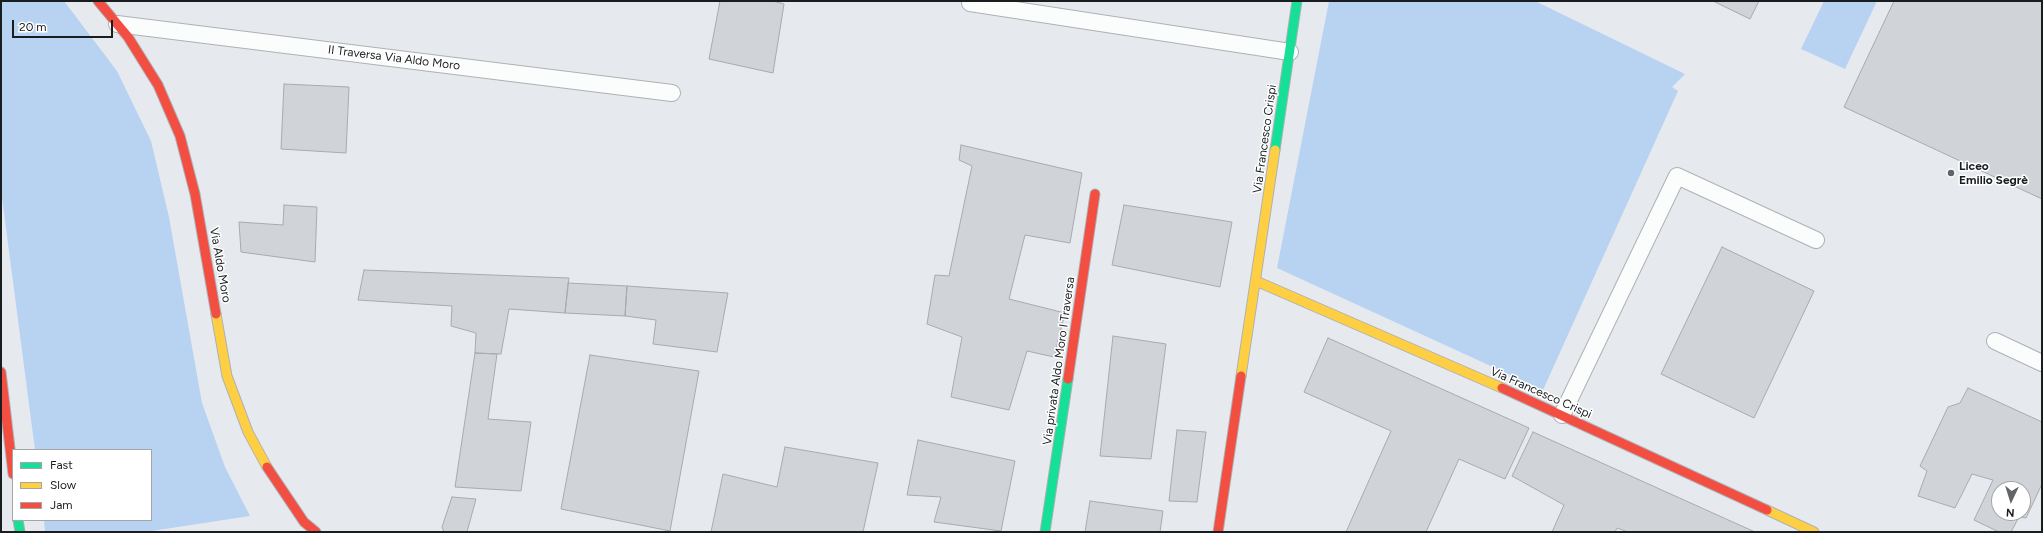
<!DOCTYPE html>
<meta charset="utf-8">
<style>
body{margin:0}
#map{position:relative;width:2043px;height:533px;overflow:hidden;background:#e6eaee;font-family:Figtree,sans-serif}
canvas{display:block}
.frame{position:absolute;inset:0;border:2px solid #1a1d20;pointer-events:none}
.legend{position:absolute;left:12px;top:449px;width:140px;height:72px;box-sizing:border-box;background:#fff;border:1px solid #a3a5a6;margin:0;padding:5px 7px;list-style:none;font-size:12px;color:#1a1d20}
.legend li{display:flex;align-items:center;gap:8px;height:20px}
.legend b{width:20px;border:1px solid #a3a5a6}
.north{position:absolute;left:1991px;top:481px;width:40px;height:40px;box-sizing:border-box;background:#fff;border:1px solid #a3a5a6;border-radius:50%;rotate:184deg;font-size:11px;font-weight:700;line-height:16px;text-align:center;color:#1a1d20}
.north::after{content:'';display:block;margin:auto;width:14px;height:18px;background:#616568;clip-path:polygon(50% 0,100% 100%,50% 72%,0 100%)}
.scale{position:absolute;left:12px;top:20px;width:101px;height:18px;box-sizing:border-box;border:2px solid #1a1d20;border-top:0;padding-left:5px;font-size:12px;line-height:14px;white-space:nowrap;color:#1a1d20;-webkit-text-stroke:3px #fff;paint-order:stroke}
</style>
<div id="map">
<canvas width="2043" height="533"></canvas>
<div class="frame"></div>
<ul class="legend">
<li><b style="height:5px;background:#16e098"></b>Fast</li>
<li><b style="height:5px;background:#ffcf43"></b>Slow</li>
<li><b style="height:5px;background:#f24e42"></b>Jam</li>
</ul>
<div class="north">N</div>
<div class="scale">20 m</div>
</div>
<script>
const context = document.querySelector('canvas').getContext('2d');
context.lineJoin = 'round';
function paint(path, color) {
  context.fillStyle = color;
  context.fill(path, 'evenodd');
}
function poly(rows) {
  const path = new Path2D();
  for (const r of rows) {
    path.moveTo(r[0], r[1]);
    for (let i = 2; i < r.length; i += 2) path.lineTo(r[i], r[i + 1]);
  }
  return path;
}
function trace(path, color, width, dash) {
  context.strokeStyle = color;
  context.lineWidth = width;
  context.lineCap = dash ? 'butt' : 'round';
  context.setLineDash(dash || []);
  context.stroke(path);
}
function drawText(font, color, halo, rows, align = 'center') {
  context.font = font + ' Figtree,sans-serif';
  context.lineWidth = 3;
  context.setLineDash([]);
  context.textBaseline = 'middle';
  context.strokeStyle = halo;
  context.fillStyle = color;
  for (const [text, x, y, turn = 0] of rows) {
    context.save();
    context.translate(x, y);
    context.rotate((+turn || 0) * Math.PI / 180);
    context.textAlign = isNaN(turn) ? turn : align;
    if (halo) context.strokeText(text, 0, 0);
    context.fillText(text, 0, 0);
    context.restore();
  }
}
const green = poly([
 [1,1,64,1,117,71,151,141,169,217,202,403,225,467,250,516,145,532,45,532,44,520,151,520,151,450,35,450,1,190],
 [1329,1,1535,1,1685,74,1672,87,1678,91,1543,390,1277,268],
 [1824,1,1877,1,1845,69,1801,49]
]);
const building = poly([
 [720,1,773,1,784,4,773,73,709,59,720,1],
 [1713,1,1759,1,1750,19,1713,1],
 [1894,1,2042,1,2042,199,1844,107,1894,1],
 [284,84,349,87,346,153,281,149,284,84],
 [961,145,1082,173,1070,243,1025,235,1009,299,1065,313,1054,357,1027,351,1009,410,951,397,962,337,927,324,935,275,949,276,972,166,959,160,961,145],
 [284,205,317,207,315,262,241,252,239,222,283,225,284,205],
 [1124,205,1232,222,1220,287,1112,265,1124,205],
 [1722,247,1814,291,1754,418,1661,374,1722,247],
 [364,270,569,278,565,313,509,309,501,354,475,353,476,333,451,326,452,306,358,300,364,270],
 [568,283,627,286,625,316,565,313,568,283],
 [627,286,728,293,717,352,653,344,656,320,625,316,627,286],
 [1113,336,1166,344,1151,459,1100,456,1113,336],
 [1328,338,1529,428,1505,479,1459,459,1426,532,1346,532,1391,431,1304,392,1328,338],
 [475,353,497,354,488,419,531,422,521,491,455,487,475,353],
 [590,355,699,371,670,531,561,509,590,355],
 [1968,388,2042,422,2042,484,2026,518,2019,517,2011,532,1999,532,1974,520,1993,480,1972,474,1955,508,1918,496,1927,471,1920,466,1948,407,1960,403,1968,388],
 [1999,489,2023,489,2023,513,1999,513,1999,489],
 [1177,430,1206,432,1197,502,1169,501,1177,430],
 [1533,432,1755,532,1628,532,1617,528,1615,532,1552,532,1564,505,1512,476,1533,432],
 [918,440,1015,461,1001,531,934,522,941,497,907,495,918,440],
 [785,447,878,463,863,532,711,532,723,474,777,487,785,447],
 [452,497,476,499,467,532,444,532,442,527,452,497],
 [1090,501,1163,511,1160,532,1085,532,1090,501]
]);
const lane = poly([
 [970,1,970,3,1290,52],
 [117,24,672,93],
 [1995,341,2042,363],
 [1562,415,1677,176,1816,240]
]);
const fast = poly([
 [1275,150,1297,1],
 [18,520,20,532],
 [1045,532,1068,379]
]);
const slow = poly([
 [1256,281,1502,388],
 [216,314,227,376,248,432,267,467],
 [1241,376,1275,150],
 [1767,510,1814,532]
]);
const jam = poly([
 [98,1,128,37,158,85,180,136,195,194,216,314],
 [1,372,13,474],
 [1068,379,1095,194],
 [1502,388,1767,510],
 [267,467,304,522,316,532],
 [1218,532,1241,376]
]);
const markers = [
 [1951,173,4,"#616568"]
];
const streetNames = [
 ["II Traversa Via Aldo Moro",394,58,7],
 ["Via Francesco Crispi",1265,139,-82],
 ["Via Aldo Moro",220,265,80],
 ["Via privata Aldo Moro I Traversa",1059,361,-82],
 ["Via Francesco Crispi",1541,393,24]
];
const poiNames = [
 ["Liceo",1959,166],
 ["Emilio Segrè",1959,180]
];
paint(green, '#b8d2f2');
paint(building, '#d0d3d7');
trace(building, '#a7aaae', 1);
trace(lane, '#aeb1b5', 18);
trace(fast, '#aeb1b5', 11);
trace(slow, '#aeb1b5', 11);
trace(jam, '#aeb1b5', 11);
trace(lane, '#fbfcfc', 16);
trace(fast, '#16e098', 9);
trace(slow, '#ffcf43', 9);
trace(jam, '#f24e42', 9);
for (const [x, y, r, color] of markers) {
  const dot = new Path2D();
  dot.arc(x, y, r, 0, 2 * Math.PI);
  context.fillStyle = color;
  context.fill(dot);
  trace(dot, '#fff', 1.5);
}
drawText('12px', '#1a1d20', '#fff', streetNames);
drawText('bold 12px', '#1a1d20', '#fff', poiNames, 'left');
</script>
